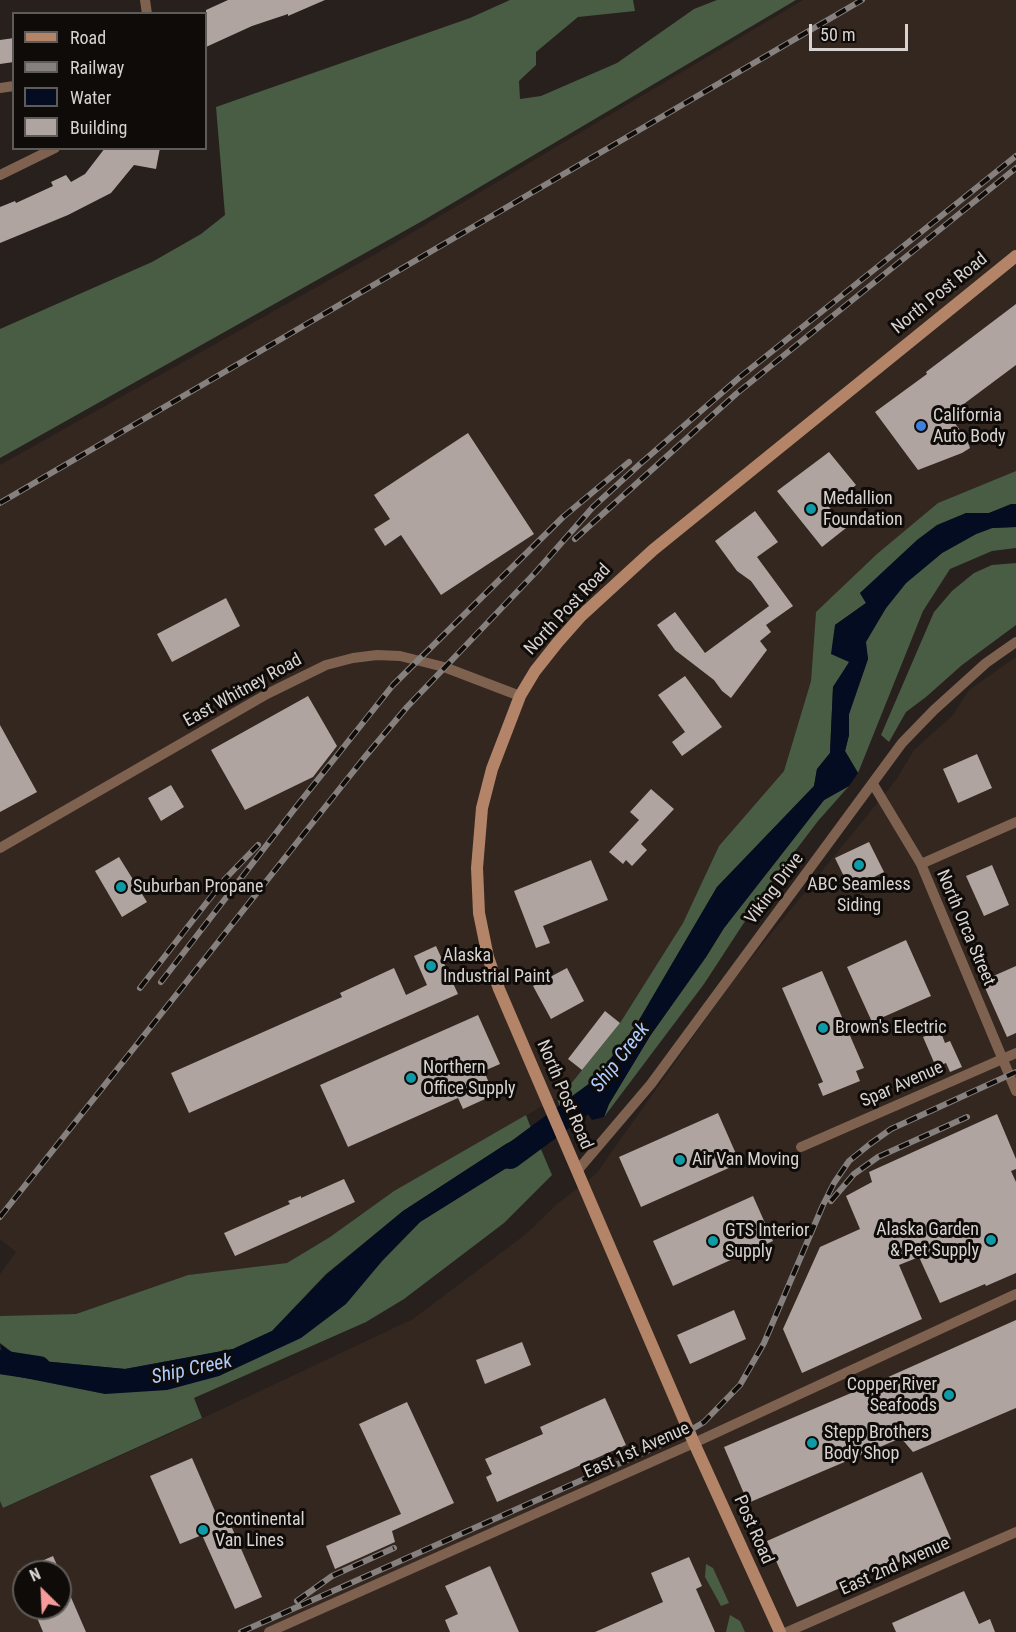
<!DOCTYPE html>
<style>
body{margin:0}
#map{position:relative;width:1016px;height:1632px;overflow:hidden;background:#28201d;font-family:"Roboto Condensed",sans-serif}
canvas{display:block}
.legend{position:absolute;left:12px;top:12px;width:195px;height:138px;box-sizing:border-box;background:#0e0b09;border:2px solid #5f5b59;margin:0;padding:8px 10px;list-style:none;font-size:18px;color:#d8d3d1}
.legend li{display:flex;align-items:center;gap:12px;height:30px}
.legend b{width:30px;border:2px solid #5f5b59}
.north{position:absolute;left:12px;top:1560px;width:60px;height:60px;box-sizing:border-box;background:#0e0b09;border:2px solid #5f5b59;border-radius:50%;rotate:336deg;font-size:16px;font-weight:700;line-height:24px;text-align:center;color:#d8d3d1}
.north::after{content:'';display:block;margin:auto;width:21px;height:27px;background:#f59b99;clip-path:polygon(50% 0,100% 100%,50% 72%,0 100%)}
.scale{position:absolute;left:809px;top:24px;width:99px;height:27px;box-sizing:border-box;border:3px solid #d8d3d1;border-top:0;padding-left:8px;font-size:18px;line-height:21px;white-space:nowrap;color:#d8d3d1;-webkit-text-stroke:4px #0e0b09;paint-order:stroke}
</style>
<div id="map">
<canvas width="1016" height="1632"></canvas>
<ul class="legend">
<li><b style="height:8px;background:#b38467"></b>Road</li>
<li><b style="height:8px;background:#86807e"></b>Railway</li>
<li><b style="height:16px;background:#030c20"></b>Water</li>
<li><b style="height:16px;background:#afa4a0"></b>Building</li>
</ul>
<div class="north">N</div>
<div class="scale">50 m</div>
</div>
<script>
const context = document.querySelector('canvas').getContext('2d');
context.lineJoin = 'round';
function paint(path, color) {
  context.fillStyle = color;
  context.fill(path, 'evenodd');
}
function poly(rows) {
  const path = new Path2D();
  for (const r of rows) {
    path.moveTo(r[0], r[1]);
    for (let i = 2; i < r.length; i += 2) path.lineTo(r[i], r[i + 1]);
  }
  return path;
}
function trace(path, color, width, dash) {
  context.strokeStyle = color;
  context.lineWidth = width;
  context.lineCap = dash ? 'butt' : 'round';
  context.setLineDash(dash || []);
  context.stroke(path);
}
function drawText(font, color, halo, rows, align = 'center') {
  context.font = font + ' "Roboto Condensed",sans-serif';
  context.lineWidth = 6;
  context.setLineDash([]);
  context.textBaseline = 'middle';
  context.strokeStyle = halo;
  context.fillStyle = color;
  for (const [text, x, y, turn = 0] of rows) {
    context.save();
    context.translate(x, y);
    context.rotate((+turn || 0) * Math.PI / 180);
    context.textAlign = isNaN(turn) ? turn : align;
    if (halo) context.strokeText(text, 0, 0);
    context.fillText(text, 0, 0);
    context.restore();
  }
}
const built = poly([
 [803,0,1016,0,1016,471,938,503,816,612,811,681,784,771,719,846,683,923,620,1023,562,1095,394,1191,330,1237,287,1263,188,1275,76,1314,0,1316,0,1274,16,1252,0,1239,0,465,388,247],
 [1016,657,1016,1632,0,1632,0,1501,4,1508,169,1434,413,1319,526,1234,557,1204,596,1174,735,978,896,780,914,750,953,715,969,690],
 [24,1572,60,1572,60,1608,24,1608]
]);
const forest = poly([
 [510,0,633,0,635,11,578,17,536,52,536,65,519,81,520,99,541,96,617,63,694,9,717,0,796,0,424,220,0,458,0,329,152,262,201,234,225,215,216,107,470,18],
 [1016,471,1016,504,989,513,966,513,882,574,860,593,866,603,835,625,850,662,833,687,830,753,817,769,814,786,717,887,635,1027,583,1094,560,1107,557,1098,562,1095,582,1070,620,1023,683,923,719,846,784,771,811,681,816,612,877,554,938,503],
 [1016,527,1016,548,992,551,950,569,923,611,858,773,845,751,849,735,849,714,868,659,865,642,886,608,906,583,942,553,976,534,992,528],
 [1016,563,1016,625,962,665,926,697,906,712,889,742,881,735,934,612,952,591,974,573,992,565],
 [849,786,818,821,764,892,704,984,604,1117,609,1104,650,1036,706,957,724,928,824,800],
 [526,1115,532,1131,506,1144,403,1211,326,1274,272,1331,233,1349,125,1369,21,1359,0,1343,0,1316,76,1314,188,1275,287,1263,330,1237,394,1191],
 [540,1147,552,1175,504,1223,404,1299,366,1322,194,1398,202,1418,3,1508,0,1501,0,1373,52,1382,219,1376,383,1260,420,1222],
 [706,1564,713,1568,729,1603,721,1606,705,1577],
 [730,1615,740,1621,745,1632,726,1632]
]);
const water = poly([
 [1011,504,1016,504,1016,527,992,528,976,534,942,553,906,583,886,608,866,642,868,659,849,714,849,735,845,751,858,773,849,786,824,800,724,928,706,957,650,1036,609,1104,604,1117,592,1120,577,1097,583,1094,635,1027,717,887,814,786,817,769,830,753,833,687,849,662,831,654,835,625,866,603,860,593,917,540,937,525,966,513,989,513],
 [532,1131,540,1147,420,1222,383,1260,346,1304,301,1338,219,1376,167,1390,105,1394,10,1375,0,1344,21,1359,125,1369,233,1349,272,1331,326,1275,403,1211,506,1144]
]);
const river = poly([
 [510,1157,598,1092,605,1083],
 [0,1362,39,1368]
]);
const building = poly([
 [228,0,325,0,288,16,288,14,252,26,206,47,206,10],
 [14,38,14,62,0,64,0,40],
 [105,148,160,148,156,169,134,165,111,193,68,215,0,243,0,207,15,201,16,203,53,186,51,182,66,175,71,182,85,174],
 [1016,304,1016,365,949,415,967,440,970,448,962,453,918,470,875,412,927,374,926,372],
 [468,433,534,534,441,595,401,535,385,546,374,529,390,519,374,495],
 [829,452,856,485,829,507,846,528,822,547,777,491],
 [755,511,778,542,757,557,793,606,766,625,771,632,760,641,767,650,731,698,722,691,714,680,675,650,657,625,675,612,705,653,769,606,751,581,737,571,715,541],
 [226,598,240,626,172,662,157,634],
 [685,676,722,727,682,756,672,742,685,732,658,695],
 [308,696,337,746,313,777,245,810,211,750],
 [0,725,37,792,0,812],
 [977,754,992,788,958,803,943,769],
 [171,785,184,807,161,821,148,798],
 [651,789,674,809,641,844,647,850,632,866,626,860,623,864,609,852,639,820,630,812],
 [869,842,884,872,850,889,835,858],
 [119,857,147,902,122,917,95,871],
 [591,860,608,900,543,926,550,943,536,948,514,891],
 [992,865,1009,905,984,916,966,876],
 [906,940,931,996,872,1022,847,967],
 [436,946,458,994,189,1113,171,1073,342,997,340,993,394,968,406,995,427,985,414,956],
 [1016,966,1016,1033,1007,1037,982,981],
 [567,968,584,1001,551,1019,533,986],
 [822,971,864,1068,856,1071,860,1081,823,1096,818,1084,823,1082,782,988],
 [605,1011,620,1023,582,1070,568,1059],
 [478,1015,500,1064,484,1071,494,1095,463,1109,458,1098,348,1147,320,1085],
 [940,1030,945,1043,950,1041,962,1067,950,1072,946,1063,936,1067,923,1037],
 [718,1113,740,1163,641,1207,619,1157],
 [997,1114,1016,1159,1016,1169,1011,1171,1016,1182,1016,1273,986,1286,985,1284,940,1303,919,1257,899,1265,922,1319,802,1373,783,1329,820,1247,860,1229,846,1196,872,1182,869,1172],
 [344,1179,355,1202,235,1256,224,1233,290,1204,288,1201,301,1196,301,1198],
 [753,1196,773,1241,673,1286,653,1241],
 [734,1310,746,1339,690,1364,677,1335],
 [1016,1320,1016,1408,913,1452,901,1438,748,1503,724,1447,877,1382],
 [522,1342,531,1365,485,1384,476,1360],
 [605,1398,626,1445,497,1502,486,1477,492,1474,485,1459,543,1434,540,1427],
 [407,1402,454,1503,392,1531,395,1542,335,1569,326,1546,401,1514,359,1424],
 [192,1458,221,1525,229,1521,262,1597,235,1609,202,1535,180,1544,150,1476],
 [922,1472,951,1539,797,1607,767,1541],
 [53,1556,60,1572,86,1632,43,1632,33,1608,60,1608,60,1572,17,1572],
 [689,1557,702,1586,696,1589,715,1632,595,1632,663,1602,651,1573],
 [490,1566,519,1632,450,1632,445,1620,458,1614,445,1586],
 [964,1591,979,1624,990,1619,995,1632,896,1632,892,1623]
]);
const street = poly([
 [145,0,147,14],
 [0,88,14,86],
 [0,175,55,148],
 [873,784,921,864,1016,1091],
 [0,848,267,694,326,665,353,658,377,655,400,656,444,667,520,696],
 [921,864,1016,822],
 [801,1147,1016,1053],
 [577,1171,651,1084,902,743,934,710,986,663,1016,642],
 [269,1632,694,1443,1016,1294],
 [787,1632,1016,1532]
]);
const secondary = poly([
 [780,1632,694,1443,499,989,488,957,479,913,477,868,482,808,492,769,520,696,535,671,558,642,581,616,653,550,1016,256]
]);
const rail = poly([
 [0,503,862,0],
 [575,539,736,394,1016,168],
 [161,982,296,807,393,685,563,517,629,462],
 [140,988,225,879,258,845],
 [831,1201,854,1174,878,1157,967,1117],
 [0,1217,364,758,407,707,535,573,593,507,640,464,740,377,1016,156],
 [297,1601,332,1576,394,1548],
 [241,1632,656,1447,689,1431,704,1422,740,1385,764,1343,823,1205,834,1183,849,1161,870,1144,891,1129,1016,1072]
]);
const markers = [
 [921,426,6,"#3f7fe0"],
 [811,509,6,"#0f9aa8"],
 [859,865,6,"#0f9aa8"],
 [121,887,6,"#0f9aa8"],
 [431,966,6,"#0f9aa8"],
 [823,1028,6,"#0f9aa8"],
 [411,1078,6,"#0f9aa8"],
 [680,1160,6,"#0f9aa8"],
 [991,1240,6,"#0f9aa8"],
 [713,1241,6,"#0f9aa8"],
 [949,1395,6,"#0f9aa8"],
 [812,1443,6,"#0f9aa8"],
 [203,1530,6,"#0f9aa8"]
];
const streetNames = [
 ["North Post Road",940,294,-39],
 ["North Post Road",568,610,-47],
 ["East Whitney Road",243,691,-29],
 ["Viking Drive",775,889,-53],
 ["North Orca Street",965,928,67],
 ["Spar Avenue",902,1085,-24],
 ["North Post Road",564,1095,67],
 ["East 1st Avenue",637,1451,-24],
 ["Post Road",753,1530,66],
 ["East 2nd Avenue",895,1567,-24]
];
const poiNames = [
 ["California",933,416],
 ["Auto Body",933,437],
 ["Medallion",823,499],
 ["Foundation",823,520],
 ["ABC Seamless",859,885,"center"],
 ["Siding",859,906,"center"],
 ["Suburban Propane",133,887],
 ["Alaska",443,956],
 ["Industrial Paint",443,977],
 ["Brown's Electric",835,1028],
 ["Northern",423,1068],
 ["Office Supply",423,1089],
 ["Air Van Moving",692,1160],
 ["Alaska Garden",979,1230,"right"],
 ["& Pet Supply",979,1251,"right"],
 ["GTS Interior",725,1231],
 ["Supply",725,1252],
 ["Copper River",937,1385,"right"],
 ["Seafoods",937,1406,"right"],
 ["Stepp Brothers",824,1433],
 ["Body Shop",824,1454],
 ["Ccontinental",215,1520],
 ["Van Lines",215,1541]
];
const waterNames = [
 ["Ship Creek",621,1058,-52],
 ["Ship Creek",192,1370,-12]
];
paint(built, '#342720');
paint(forest, '#495c44');
paint(water, '#030c20');
trace(river, '#030c20', 24);
paint(building, '#afa4a0');
trace(street, '#7e614f', 10);
trace(secondary, '#b38467', 12);
trace(rail, '#86807e', 6);
trace(rail, '#0e0b09', 4, [11]);
for (const [x, y, r, color] of markers) {
  const dot = new Path2D();
  dot.arc(x, y, r, 0, 2 * Math.PI);
  context.fillStyle = color;
  context.fill(dot);
  trace(dot, '#0e0b09', 2);
}
drawText('18px', '#d8d3d1', '#0e0b09', streetNames);
drawText('18px', '#d8d3d1', '#0e0b09', poiNames, 'left');
drawText('italic 20px', '#aeccfc', '#0e0b09', waterNames);
</script>
